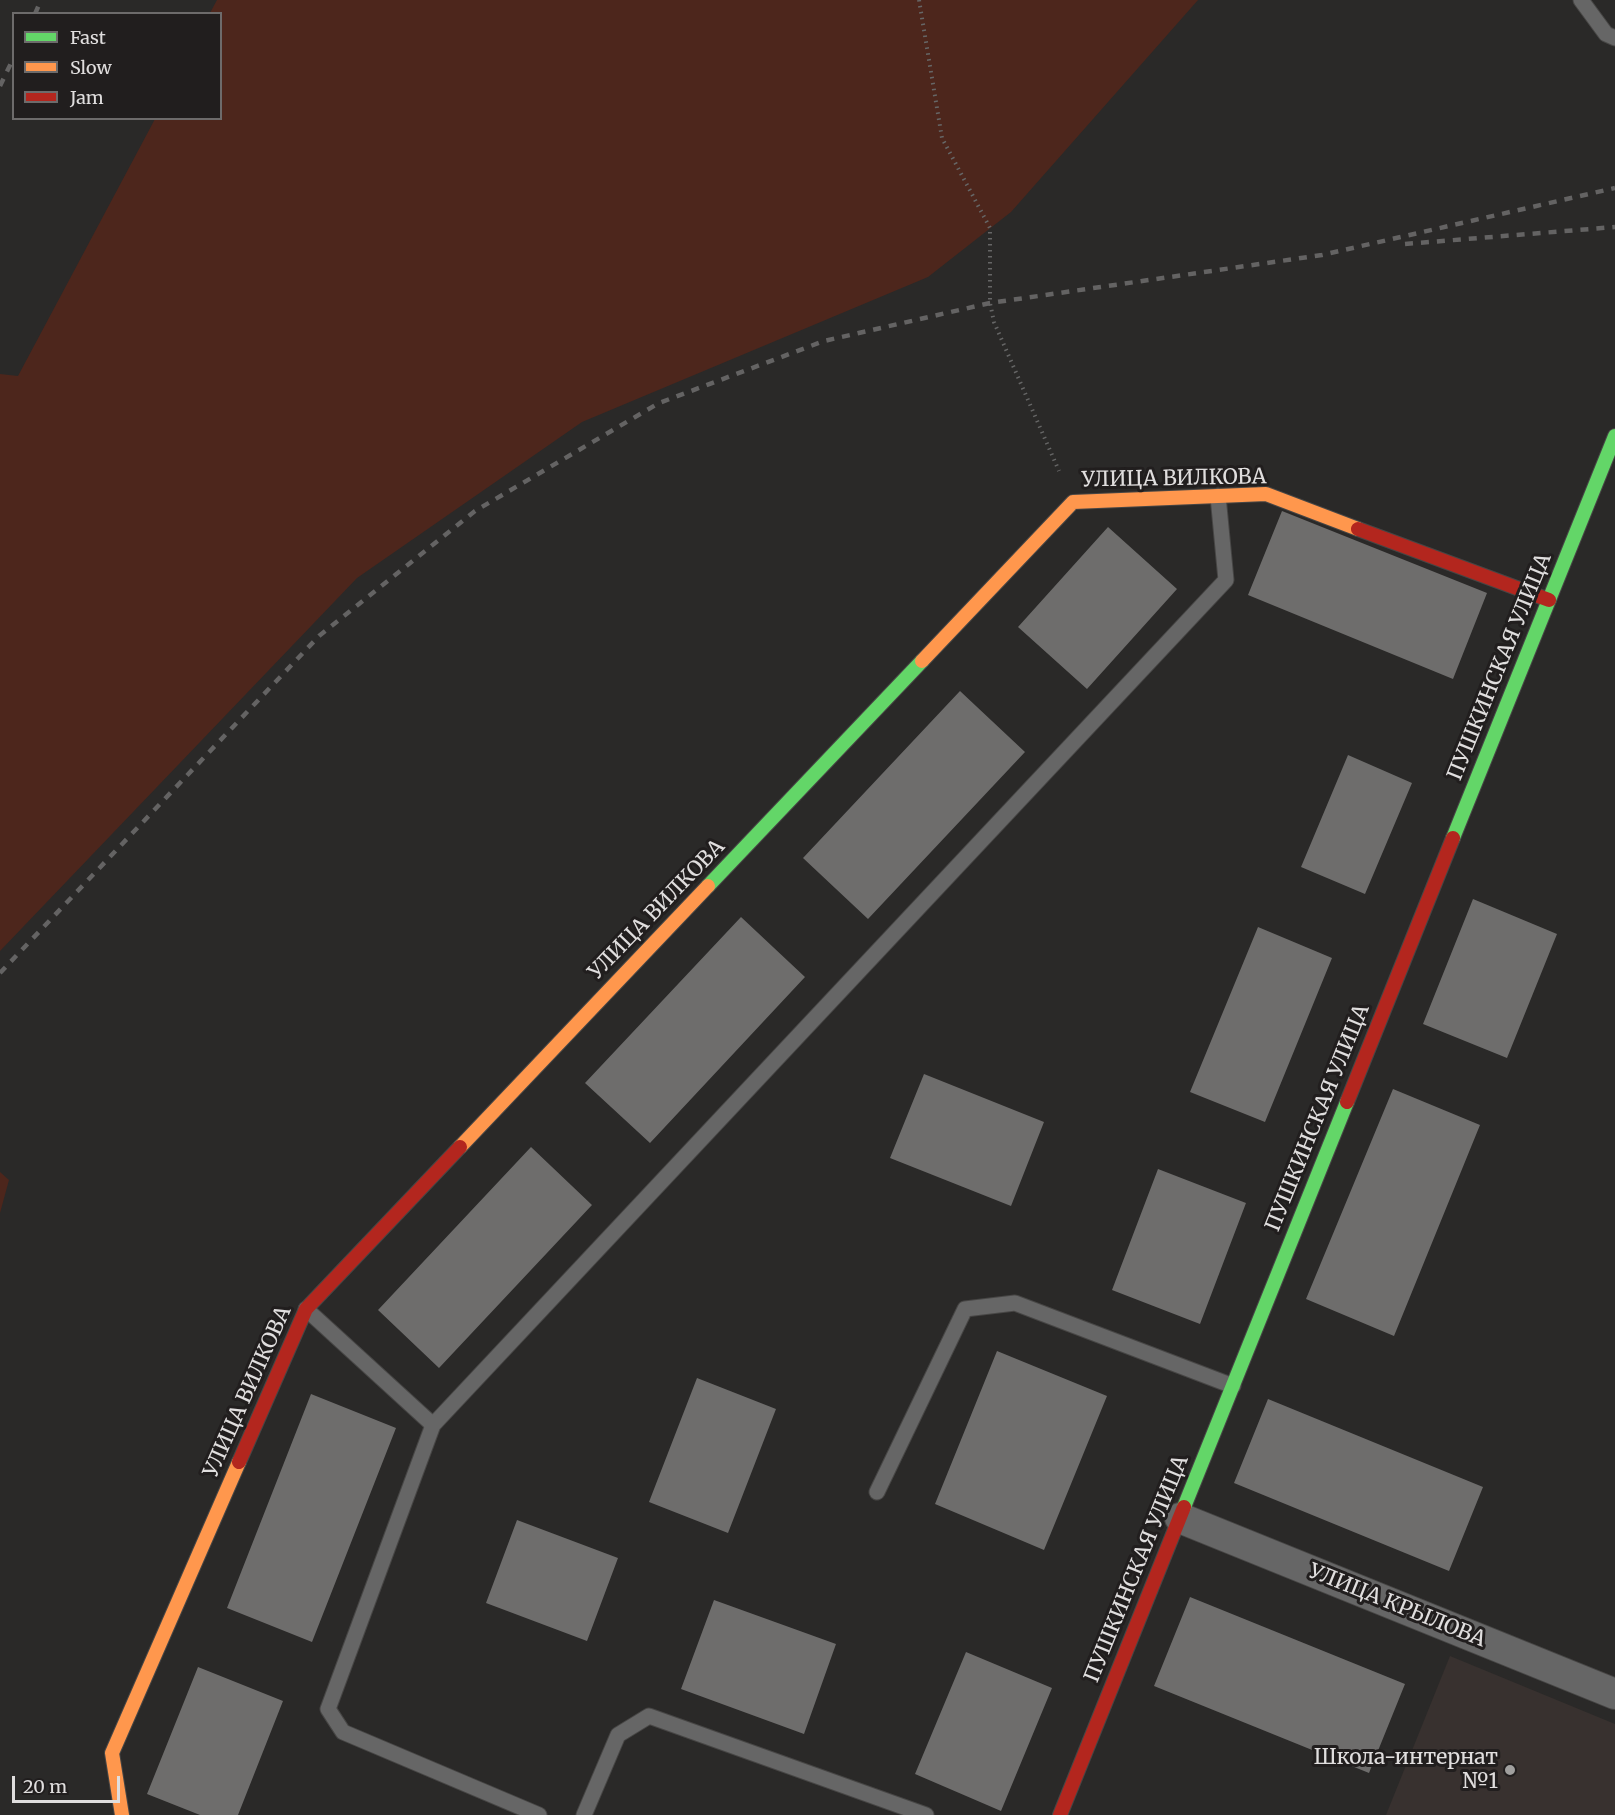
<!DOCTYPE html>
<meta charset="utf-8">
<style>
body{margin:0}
#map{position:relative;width:1615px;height:1815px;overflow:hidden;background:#2a2928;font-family:Merriweather,serif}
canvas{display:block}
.legend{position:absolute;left:12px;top:12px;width:210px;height:108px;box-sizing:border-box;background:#211e1e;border:2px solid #6d6b6b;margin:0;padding:8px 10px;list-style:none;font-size:18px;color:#e0dede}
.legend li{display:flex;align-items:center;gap:12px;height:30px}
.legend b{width:30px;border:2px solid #6d6b6b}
.scale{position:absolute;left:12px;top:1776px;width:108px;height:27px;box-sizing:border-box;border:3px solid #e0dede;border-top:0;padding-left:8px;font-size:18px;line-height:21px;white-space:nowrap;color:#e0dede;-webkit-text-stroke:4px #211e1e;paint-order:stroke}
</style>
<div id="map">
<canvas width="1615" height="1815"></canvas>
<ul class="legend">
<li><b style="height:8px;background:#63d668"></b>Fast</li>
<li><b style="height:8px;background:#ff974d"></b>Slow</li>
<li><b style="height:8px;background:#b3261e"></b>Jam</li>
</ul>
<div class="scale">20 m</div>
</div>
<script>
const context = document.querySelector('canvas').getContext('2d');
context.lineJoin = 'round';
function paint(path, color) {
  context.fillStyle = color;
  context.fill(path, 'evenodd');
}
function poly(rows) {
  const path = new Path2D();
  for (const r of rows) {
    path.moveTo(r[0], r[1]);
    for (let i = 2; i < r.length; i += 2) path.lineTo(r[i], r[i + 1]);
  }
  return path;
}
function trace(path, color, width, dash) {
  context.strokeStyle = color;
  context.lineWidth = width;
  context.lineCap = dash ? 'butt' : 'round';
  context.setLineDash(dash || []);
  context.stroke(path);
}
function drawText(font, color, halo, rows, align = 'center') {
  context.font = font + ' Merriweather,serif';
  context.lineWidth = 6;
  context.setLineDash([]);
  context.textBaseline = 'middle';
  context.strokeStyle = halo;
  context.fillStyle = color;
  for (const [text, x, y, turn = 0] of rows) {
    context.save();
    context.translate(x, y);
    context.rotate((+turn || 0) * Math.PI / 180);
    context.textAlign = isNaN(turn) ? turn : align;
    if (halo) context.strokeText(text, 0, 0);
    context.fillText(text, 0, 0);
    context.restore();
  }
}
const built = poly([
 [1450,1656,1615,1724,1615,1815,1386,1815]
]);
const green = poly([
 [217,0,1198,0,1011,212,928,277,582,422,357,578,0,951,0,374,18,376,155,119,220,118,220,14,210,13],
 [0,1172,9,1180,0,1213]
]);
const building = poly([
 [1282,511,1487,593,1453,679,1248,595],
 [1108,527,1177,589,1087,689,1018,627],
 [960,691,1025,752,868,919,803,858],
 [1348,755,1412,783,1365,894,1301,867],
 [1473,899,1557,934,1507,1058,1423,1024],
 [741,917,805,977,650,1143,585,1083],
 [1258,927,1332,958,1265,1122,1190,1092],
 [924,1074,1044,1122,1011,1206,890,1158],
 [1393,1089,1480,1125,1394,1336,1306,1299],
 [531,1147,592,1205,439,1368,378,1310],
 [1158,1169,1246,1203,1200,1324,1112,1290],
 [997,1351,1107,1396,1044,1550,935,1504],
 [697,1378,776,1409,728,1533,649,1502],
 [311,1394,396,1428,312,1642,227,1608],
 [1268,1399,1483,1487,1449,1571,1234,1483],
 [517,1520,618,1558,587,1641,486,1603],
 [1190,1597,1405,1684,1369,1773,1154,1686],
 [714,1600,836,1644,804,1734,681,1689],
 [966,1652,1052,1688,1001,1811,915,1774],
 [198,1667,283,1701,238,1815,200,1815,147,1794]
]);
const path = poly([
 [919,0,942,138,990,228,990,303,994,322,1059,471]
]);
const lane = poly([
 [1581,0,1606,34,1615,38],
 [306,1309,433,1425,328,1709,343,1732,539,1815],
 [433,1425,1226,580,1218,496],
 [877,1492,965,1309,1015,1303,1233,1386],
 [584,1815,618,1735,649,1716,926,1815]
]);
const street = poly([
 [1180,1518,1615,1694]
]);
const fast = poly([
 [1453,838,1615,436],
 [708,886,922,661],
 [1184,1507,1347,1102]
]);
const slow = poly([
 [922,661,1073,502,1266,494,1358,529],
 [460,1147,708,886],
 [122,1815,112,1753,239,1462]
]);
const jam = poly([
 [1358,529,1549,600],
 [1347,1102,1453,838],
 [239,1462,306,1309,460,1147],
 [1060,1815,1184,1507]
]);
const rail = poly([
 [35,14,41,0],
 [0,86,14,57],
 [1405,244,1615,227],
 [0,973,319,636,475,511,659,403,824,341,990,303,1322,255,1615,188]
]);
const markers = [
 [1510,1770,6,"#a09f9e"]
];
const streetNames = [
 ["УЛИЦА ВИЛКОВА",1174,479,-1],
 ["ПУШКИНСКАЯ УЛИЦА",1500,667,-68],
 ["УЛИЦА ВИЛКОВА",657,910,-46],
 ["ПУШКИНСКАЯ УЛИЦА",1318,1118,-68],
 ["УЛИЦА ВИЛКОВА",248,1392,-66],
 ["ПУШКИНСКАЯ УЛИЦА",1137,1569,-68],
 ["УЛИЦА КРЫЛОВА",1397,1606,22]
];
const poiNames = [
 ["Школа-интернат",1498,1758],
 ["№1",1498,1782]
];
paint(built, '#38312f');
paint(green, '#4d261c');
paint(building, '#6e6d6c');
trace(lane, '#474645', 17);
trace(street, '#474645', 32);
trace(fast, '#474645', 16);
trace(slow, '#474645', 16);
trace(jam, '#474645', 16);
trace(path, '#666', 4, [1.5, 4.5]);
trace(lane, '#666', 15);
trace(street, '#666', 30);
trace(fast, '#63d668', 14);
trace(slow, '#ff974d', 14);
trace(jam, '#b3261e', 14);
trace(rail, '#646363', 4.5, [8, 8]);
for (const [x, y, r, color] of markers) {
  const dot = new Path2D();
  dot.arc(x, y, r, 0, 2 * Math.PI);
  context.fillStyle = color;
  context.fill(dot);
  trace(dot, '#211e1e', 2);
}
drawText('21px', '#e0dede', '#211e1e', streetNames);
drawText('21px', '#e0dede', '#211e1e', poiNames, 'right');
</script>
